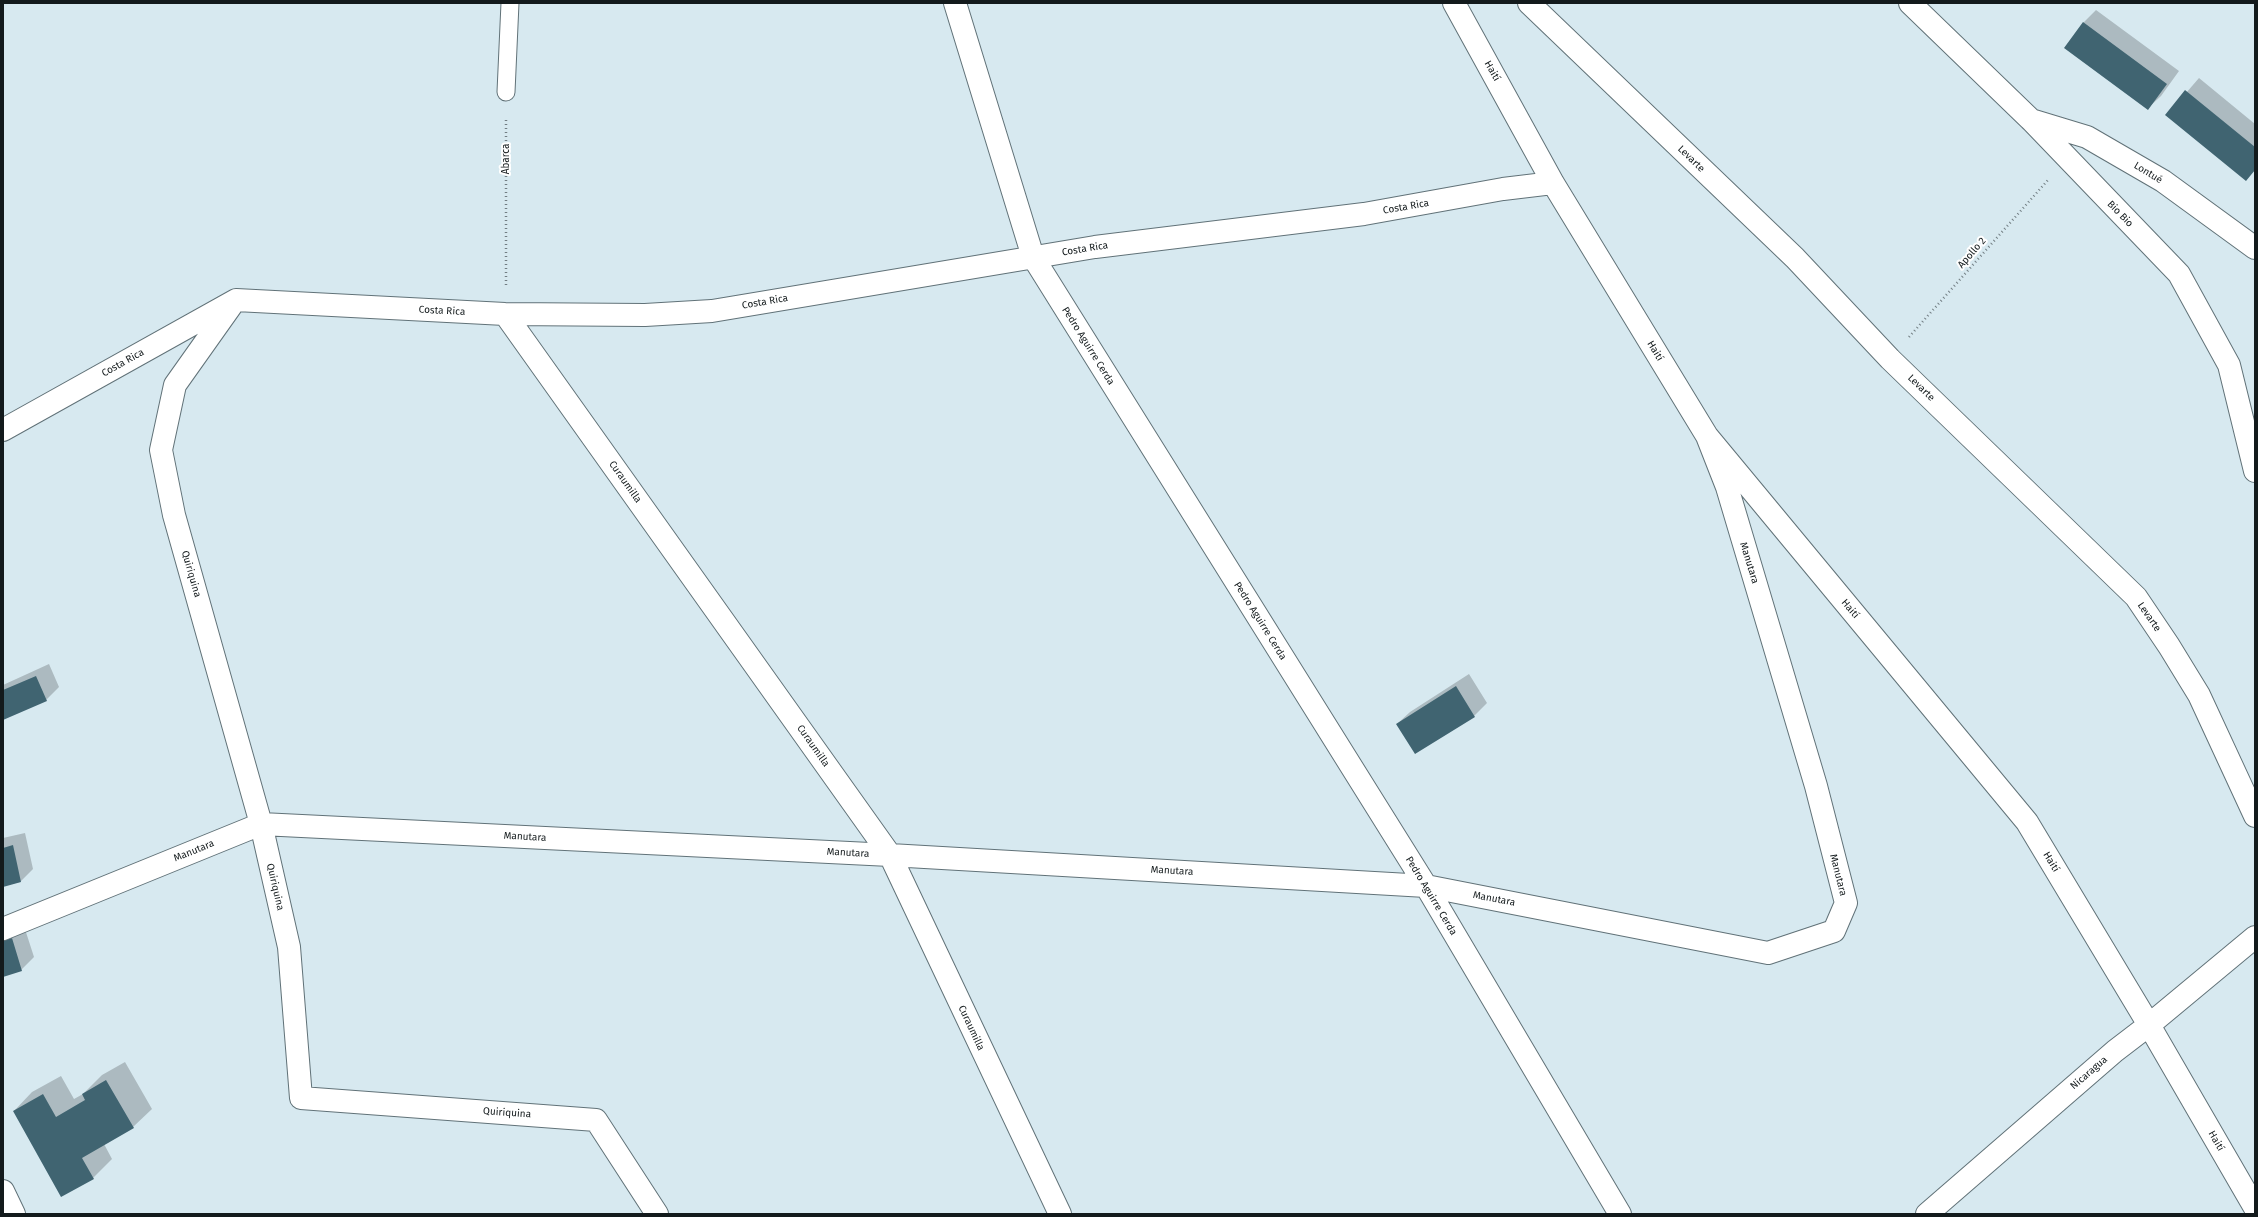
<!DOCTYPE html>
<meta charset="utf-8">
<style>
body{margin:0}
#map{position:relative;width:2258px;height:1217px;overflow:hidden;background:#d7e9f0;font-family:"Fira Sans",sans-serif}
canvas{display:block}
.frame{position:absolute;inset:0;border:4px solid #131a1c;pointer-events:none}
</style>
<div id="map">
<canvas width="2258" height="1217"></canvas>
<div class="frame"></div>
</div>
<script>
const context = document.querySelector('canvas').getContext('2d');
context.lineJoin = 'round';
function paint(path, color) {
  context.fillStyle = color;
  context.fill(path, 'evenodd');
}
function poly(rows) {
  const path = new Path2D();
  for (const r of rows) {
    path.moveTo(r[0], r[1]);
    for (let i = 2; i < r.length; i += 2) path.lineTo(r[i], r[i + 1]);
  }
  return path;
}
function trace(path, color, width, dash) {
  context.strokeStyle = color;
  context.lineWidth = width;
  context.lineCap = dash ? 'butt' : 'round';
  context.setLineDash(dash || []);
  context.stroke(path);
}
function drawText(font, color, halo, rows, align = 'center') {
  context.font = font + ' "Fira Sans",sans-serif';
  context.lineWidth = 4;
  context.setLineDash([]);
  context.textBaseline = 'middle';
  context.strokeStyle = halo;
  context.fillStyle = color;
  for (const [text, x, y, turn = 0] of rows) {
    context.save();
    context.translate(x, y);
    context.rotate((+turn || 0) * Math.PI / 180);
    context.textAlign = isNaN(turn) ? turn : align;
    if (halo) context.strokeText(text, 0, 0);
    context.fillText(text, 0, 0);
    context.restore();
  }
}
const shadow = poly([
 [2096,10,2179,71,2161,96,2148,108,2083,23],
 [2199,78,2255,124,2255,170,2246,179,2167,115],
 [49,664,59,687,46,700,3,719,3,685],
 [1469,674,1487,703,1474,716,1397,724,1410,712],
 [25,833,33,869,20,882,3,886,3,838],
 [24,926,34,957,21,970,3,976,3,933],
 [125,1062,152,1109,133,1127,104,1144,112,1159,93,1178,14,1111,32,1092,61,1076,74,1099,83,1094,102,1075]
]);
const building = poly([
 [2083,22,2167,84,2148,110,2064,48],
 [2185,90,2255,147,2255,170,2246,181,2165,115],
 [36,676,47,701,3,720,3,690],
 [1456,686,1475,717,1415,754,1396,724],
 [13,845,21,882,3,887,3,848],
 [12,938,22,971,3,977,3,941],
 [106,1080,134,1128,82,1158,94,1179,61,1197,13,1111,43,1094,56,1117,85,1100,82,1094]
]);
const path = poly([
 [506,285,506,118],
 [1909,337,2048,180]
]);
const service = poly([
 [506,92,510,3]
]);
const minor = poly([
 [955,3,1033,257,1426,886,1620,1214],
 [1454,3,1553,183,1707,436,2027,822,2149,1025,2255,1208],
 [1910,3,2030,119,2179,274,2229,365,2255,471],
 [2031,120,2087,137,2163,181,2255,248],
 [231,306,175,385,161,450,174,515,261,824,289,947,301,1098,596,1120,657,1214],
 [505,314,890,855,1060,1214],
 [3,430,236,300,505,314,645,315,712,311,1095,247,1364,214,1503,189,1553,183],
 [3,929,261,824,890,855,1426,886,1768,953,1834,931,1846,903,1816,786,1727,487,1707,436],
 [3,1191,14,1214],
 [1927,1214,2115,1051,2149,1025,2255,937]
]);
const primary = poly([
 [1529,3,1795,258,1890,359,2136,597,2169,646,2199,695,2255,816]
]);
const streetNames = [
 ["Haití",1492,71,61],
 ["Abarca",506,159,-90],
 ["Levarte",1691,159,44],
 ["Lontué",2148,173,31],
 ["Costa Rica",1406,207,-10],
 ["Bio Bio",2120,214,46],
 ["Costa Rica",1085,249,-9],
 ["Apollo 2",1972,253,-49],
 ["Costa Rica",765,302,-10],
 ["Costa Rica",442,311,3],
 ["Pedro Aguirre Cerda",1088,346,58],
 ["Haití",1655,351,59],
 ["Costa Rica",123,363,-29],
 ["Levarte",1921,388,44],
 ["Curaumilla",625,482,55],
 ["Manutara",1749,563,73],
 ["Quiriquina",191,574,74],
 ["Haití",1850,609,50],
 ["Levarte",2149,617,55],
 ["Pedro Aguirre Cerda",1260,621,58],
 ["Curaumilla",813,746,55],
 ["Manutara",525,837,3],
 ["Manutara",194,851,-22],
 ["Manutara",848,853,3],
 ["Haití",2051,862,59],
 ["Manutara",1172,871,3],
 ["Manutara",1838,875,76],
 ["Quiriquina",275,887,77],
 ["Pedro Aguirre Cerda",1431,896,59],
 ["Manutara",1494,899,11],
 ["Curaumilla",971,1028,65],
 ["Nicaragua",2089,1073,-41],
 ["Quiriquina",507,1113,4],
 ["Haití",2216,1141,60]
];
paint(shadow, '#0003');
paint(building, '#406471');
trace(service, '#617278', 19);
trace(minor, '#617278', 24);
trace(primary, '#617278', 24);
trace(path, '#727e83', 2.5, [1, 3]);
trace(service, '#fff', 17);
trace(minor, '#fff', 22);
trace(primary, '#fff', 22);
drawText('10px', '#131a1c', '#fff', streetNames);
</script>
